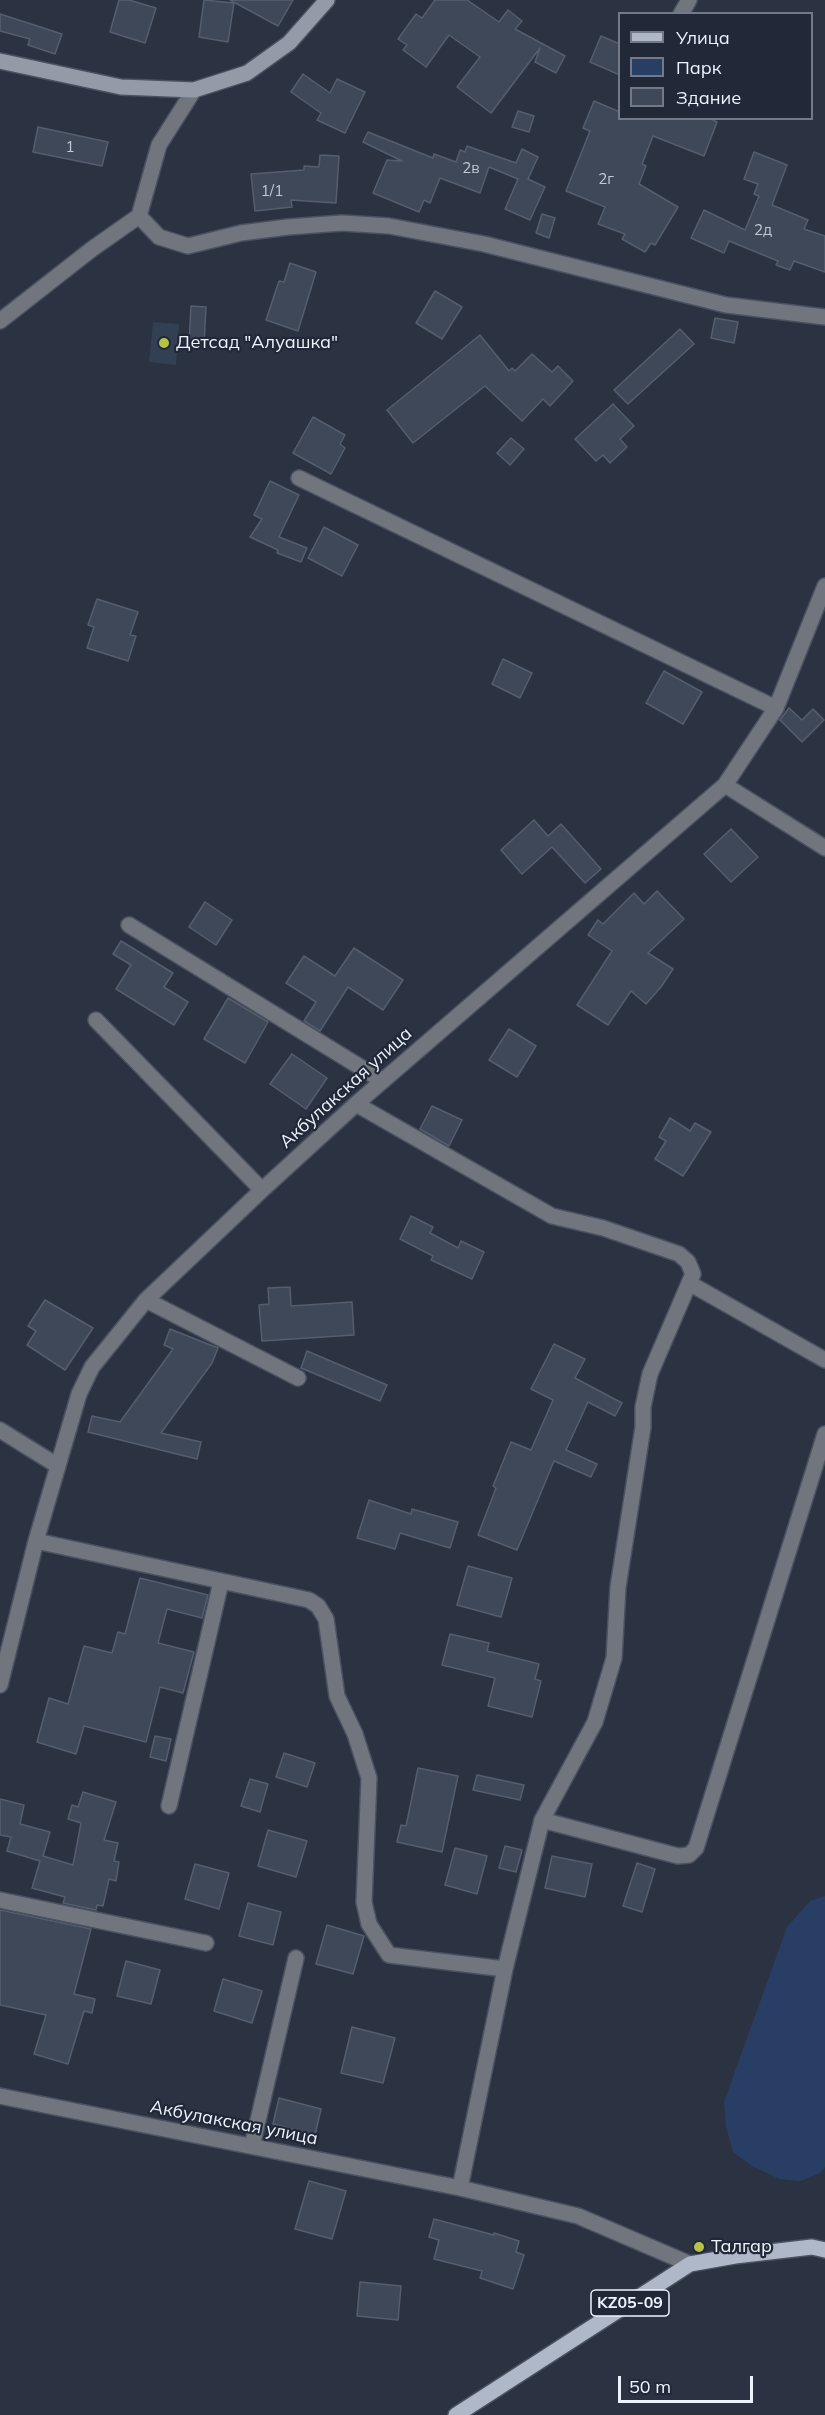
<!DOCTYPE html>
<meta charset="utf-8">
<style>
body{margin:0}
#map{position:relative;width:825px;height:2415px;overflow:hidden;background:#2b3343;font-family:Mulish,sans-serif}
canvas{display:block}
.legend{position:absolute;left:618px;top:12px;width:195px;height:108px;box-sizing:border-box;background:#212938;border:2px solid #737a87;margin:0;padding:8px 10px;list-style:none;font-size:18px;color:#edf3fd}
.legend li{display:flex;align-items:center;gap:12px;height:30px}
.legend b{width:30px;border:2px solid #737a87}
.scale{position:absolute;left:618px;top:2376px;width:135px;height:27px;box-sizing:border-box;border:3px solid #edf3fd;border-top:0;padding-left:8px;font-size:18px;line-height:21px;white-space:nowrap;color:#edf3fd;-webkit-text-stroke:4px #212938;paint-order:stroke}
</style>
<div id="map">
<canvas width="825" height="2415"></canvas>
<ul class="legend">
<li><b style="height:8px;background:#afb8c9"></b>Улица</li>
<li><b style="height:16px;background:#293e64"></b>Парк</li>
<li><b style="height:16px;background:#3f4859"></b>Здание</li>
</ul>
<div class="scale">50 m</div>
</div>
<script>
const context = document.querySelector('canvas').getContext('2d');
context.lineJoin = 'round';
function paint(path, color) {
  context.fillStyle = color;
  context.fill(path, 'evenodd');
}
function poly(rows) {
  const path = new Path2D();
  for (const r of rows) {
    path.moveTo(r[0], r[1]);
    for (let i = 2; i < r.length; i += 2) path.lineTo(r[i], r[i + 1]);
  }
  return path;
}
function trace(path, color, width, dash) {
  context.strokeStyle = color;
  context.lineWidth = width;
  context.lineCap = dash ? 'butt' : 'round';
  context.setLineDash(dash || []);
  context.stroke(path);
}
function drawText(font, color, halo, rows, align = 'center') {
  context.font = font + ' Mulish,sans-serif';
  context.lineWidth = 4.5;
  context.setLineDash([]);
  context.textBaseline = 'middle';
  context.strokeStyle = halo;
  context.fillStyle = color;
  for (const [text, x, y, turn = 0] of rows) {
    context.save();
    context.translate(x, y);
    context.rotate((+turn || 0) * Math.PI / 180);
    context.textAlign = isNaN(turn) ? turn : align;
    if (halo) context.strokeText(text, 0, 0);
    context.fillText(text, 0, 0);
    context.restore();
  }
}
const built = poly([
 [153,322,179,324,176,365,149,362]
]);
const green = poly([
 [825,1896,825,2167,820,2173,801,2181,780,2179,752,2166,733,2152,726,2127,724,2102,787,1927,810,1901]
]);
const building = poly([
 [119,0,129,0,156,8,145,43,110,32,119,0],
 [204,0,234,3,228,42,199,37,204,0],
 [230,0,293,0,278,26,230,0],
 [435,0,467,0,499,22,508,10,522,21,515,29,565,56,556,73,535,62,540,48,491,113,457,87,480,57,449,35,426,67,403,50,407,45,398,39,416,14,422,18,435,0],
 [0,14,62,34,55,54,28,45,30,39,0,31,0,14],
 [601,36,620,44,620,75,590,62,601,36],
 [303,74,330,93,337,79,365,92,345,133,317,120,321,113,291,92,303,74],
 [594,101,620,112,620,118,709,118,717,122,704,156,653,136,642,164,646,166,639,184,678,207,655,245,651,243,645,252,622,239,625,234,598,224,605,207,566,191,590,131,583,128,594,101],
 [518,111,534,116,529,132,512,127,518,111],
 [38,127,108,142,102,166,33,152,38,127],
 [368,132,433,158,434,154,456,162,460,150,465,152,467,146,516,163,522,149,538,157,528,179,545,187,530,220,505,209,518,179,489,167,480,193,440,178,430,203,424,200,419,212,373,193,387,160,402,161,363,142,368,132],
 [754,152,787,165,772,205,808,220,804,229,825,236,825,272,794,261,790,270,776,265,778,261,729,241,724,253,691,238,704,210,745,230,759,196,754,194,758,184,744,179,754,152],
 [320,155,339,156,336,203,291,200,292,207,255,211,251,174,304,170,304,166,319,167,320,155],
 [542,214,555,218,549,238,536,233,542,214],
 [290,263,316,272,298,331,266,320,279,281,284,282,290,263],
 [435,291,462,307,442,339,416,323,435,291],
 [191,306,206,307,204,345,189,344,191,306],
 [715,318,738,322,734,343,711,338,715,318],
 [680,329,694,344,628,404,614,390,680,329],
 [480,335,509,371,512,368,515,371,532,354,552,372,558,366,573,381,550,406,543,399,522,421,485,386,413,443,387,410,480,335],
 [613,404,634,426,620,439,627,447,610,463,603,455,596,461,575,439,613,404],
 [313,417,345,435,340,444,345,448,331,474,293,453,313,417],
 [511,438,524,449,510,465,497,453,511,438],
 [270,481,299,495,279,537,307,548,301,562,277,553,278,550,250,537,262,519,254,515,270,481],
 [324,527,358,545,342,576,308,558,324,527],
 [97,599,138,612,130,635,136,636,128,661,87,648,94,627,88,625,97,599],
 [503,659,532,673,520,698,492,684,503,659],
 [664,671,702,692,683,724,646,703,664,671],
 [789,708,802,720,813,709,824,720,802,742,780,720,789,708],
 [534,820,548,836,561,824,601,869,585,883,552,847,522,874,501,850,534,820],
 [731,829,758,857,731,882,704,854,731,829],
 [657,891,684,919,648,953,673,969,661,987,646,1004,631,991,608,1025,577,1005,612,951,588,935,598,920,603,924,634,893,644,904,657,891],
 [205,902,232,920,216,945,189,927,205,902],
 [121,941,173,973,164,987,188,1002,174,1025,116,989,131,965,113,954,121,941],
 [354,948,403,980,383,1010,348,987,320,1031,304,1021,316,1002,286,983,304,956,335,976,354,948],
 [228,998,268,1022,245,1063,204,1039,228,998],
 [509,1029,536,1046,517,1077,489,1060,509,1029],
 [292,1054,327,1078,306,1109,270,1084,292,1054],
 [432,1106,462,1120,449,1146,420,1129,432,1106],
 [670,1118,690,1131,695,1123,711,1132,683,1176,655,1159,666,1141,659,1137,670,1118],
 [411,1216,433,1227,430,1233,458,1248,461,1241,484,1252,472,1279,431,1260,433,1256,400,1239,411,1216],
 [290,1287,291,1306,352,1302,354,1335,262,1341,259,1305,269,1304,268,1288,290,1287],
 [45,1300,93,1328,65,1370,27,1345,36,1331,28,1326,45,1300],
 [170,1329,218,1348,212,1363,161,1433,201,1442,197,1459,88,1432,92,1416,120,1422,173,1349,164,1345,170,1329],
 [554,1344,585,1359,575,1378,622,1403,615,1416,588,1402,566,1450,597,1464,591,1477,554,1461,517,1550,478,1535,496,1488,493,1486,511,1442,531,1450,553,1400,531,1389,554,1344],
 [307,1351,387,1385,380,1401,301,1368,307,1351],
 [369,1500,411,1514,412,1509,458,1522,450,1548,400,1533,395,1549,357,1538,369,1500],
 [468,1566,512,1578,501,1617,457,1605,468,1566],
 [140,1578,208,1595,202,1618,167,1609,158,1643,194,1652,183,1693,160,1687,146,1742,84,1726,76,1754,37,1742,49,1698,68,1704,84,1646,112,1653,118,1632,125,1634,140,1578],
 [450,1634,489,1643,487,1651,539,1664,535,1679,541,1681,532,1717,488,1706,495,1678,442,1665,450,1634],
 [155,1736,171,1739,166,1761,150,1757,155,1736],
 [284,1753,315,1763,307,1787,276,1777,284,1753],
 [418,1768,458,1776,442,1852,397,1842,401,1825,406,1826,418,1768],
 [477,1775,524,1785,520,1800,473,1790,477,1775],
 [250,1779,268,1784,260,1812,241,1806,250,1779],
 [83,1792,116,1802,104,1840,118,1843,114,1861,119,1862,116,1881,109,1879,103,1906,97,1905,96,1910,63,1903,65,1897,32,1888,40,1861,7,1851,11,1837,0,1835,0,1799,24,1805,20,1824,50,1832,43,1856,73,1865,81,1823,68,1819,72,1805,78,1807,83,1792],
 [268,1830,307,1841,296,1877,258,1866,268,1830],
 [505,1846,522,1850,516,1872,499,1868,505,1846],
 [455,1848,487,1856,477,1894,445,1885,455,1848],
 [552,1856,592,1864,585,1897,545,1888,552,1856],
 [637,1863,655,1869,642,1912,623,1906,637,1863],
 [195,1864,229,1873,219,1909,185,1899,195,1864],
 [248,1903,281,1912,273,1945,239,1936,248,1903],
 [0,1910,91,1929,74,1994,95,1999,92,2013,84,2011,68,2064,34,2054,46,2015,0,2005,0,1910],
 [327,1925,364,1936,353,1974,316,1964,327,1925],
 [126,1961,160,1970,151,2004,117,1996,126,1961],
 [223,1979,262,1991,252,2023,214,2011,223,1979],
 [352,2027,395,2038,383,2083,341,2073,352,2027],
 [279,2098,321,2109,315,2135,273,2124,279,2098],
 [309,2181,346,2191,332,2239,295,2229,309,2181],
 [434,2219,494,2235,494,2233,519,2241,516,2252,524,2255,513,2289,480,2278,482,2271,434,2259,439,2240,429,2237,434,2219],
 [360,2282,401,2286,398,2320,357,2316,360,2282]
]);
const street = poly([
 [681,14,689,0],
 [194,90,159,145,139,216,159,237,188,246,241,233,288,227,342,223,389,226,484,244,726,305,825,317],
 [0,321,92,249,139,216],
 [299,478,776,708],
 [725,785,825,848],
 [129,925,383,1081],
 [96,1020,262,1190],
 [356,1104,552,1216,603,1228,679,1254,688,1262,693,1274,650,1374,643,1407,643,1427,618,1587,614,1658,595,1722,542,1820,505,1969,460,2188],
 [689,1283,825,1360],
 [146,1300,298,1378],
 [0,1430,58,1466],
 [36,1541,309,1600,318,1606,326,1619,337,1696,355,1734,369,1778,364,1902,369,1924,389,1955,505,1969],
 [0,1685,36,1541,79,1394,92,1367,146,1300,262,1190,356,1104,725,785,776,708,825,586],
 [169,1806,221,1582],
 [542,1820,678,1856,689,1855,696,1848,825,1434],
 [0,1900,206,1943],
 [0,2096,460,2188,578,2216,690,2264],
 [252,2146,296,1958]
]);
const secondary = poly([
 [0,61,121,87,194,90,247,73,289,43,327,0]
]);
const primary = poly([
 [456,2415,690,2264,735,2256,812,2247,825,2250]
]);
const markers = [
 [164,343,6,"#b9c046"],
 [699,2247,6,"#b9c046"]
];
const numberNames = [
 ["1",70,147],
 ["2в",471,168],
 ["2г",606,179],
 ["1/1",272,191],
 ["2д",763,230]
];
const shields = [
 [630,2303,78]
];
const shieldNames = [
 ["KZ05-09",630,2303]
];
const poiNames = [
 ["Детсад \"Алуашка\"",176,343],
 ["Талгар",711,2247]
];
const streetNames = [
 ["Акбулакская улица",346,1088,-42],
 ["Акбулакская улица",234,2123,11]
];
paint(built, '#333f53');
paint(green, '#293e64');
paint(building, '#3f4859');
trace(building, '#545e6f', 1.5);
trace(street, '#4a5261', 18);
trace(secondary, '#4a5261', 18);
trace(primary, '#4a5261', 18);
trace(street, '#71767e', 15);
trace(secondary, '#949ba8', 15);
trace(primary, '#afb8c9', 15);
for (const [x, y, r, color] of markers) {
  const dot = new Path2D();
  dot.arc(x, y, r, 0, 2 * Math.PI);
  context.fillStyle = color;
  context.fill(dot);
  trace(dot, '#212938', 2);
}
drawText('15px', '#c2c8d4', null, numberNames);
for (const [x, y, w] of shields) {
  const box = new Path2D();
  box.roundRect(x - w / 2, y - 13, w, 26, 4.5);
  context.fillStyle = '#212938';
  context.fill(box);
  trace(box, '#edf3fd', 1.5);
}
drawText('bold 16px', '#edf3fd', null, shieldNames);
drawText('18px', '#edf3fd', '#212938', poiNames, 'left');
drawText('18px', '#edf3fd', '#212938', streetNames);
</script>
